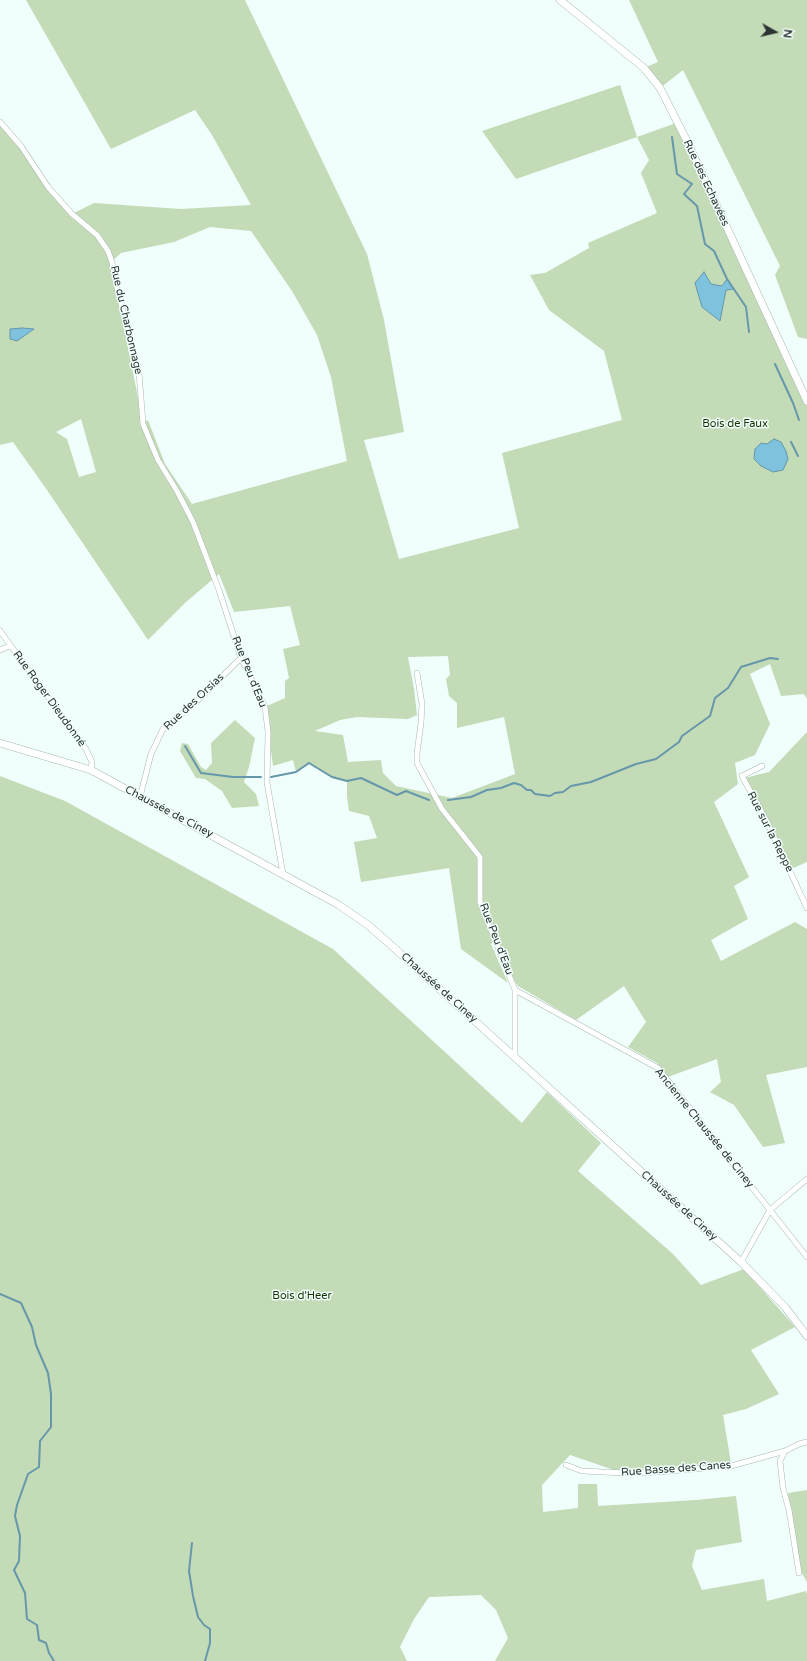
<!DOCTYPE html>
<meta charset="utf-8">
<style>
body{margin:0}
#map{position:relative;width:807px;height:1661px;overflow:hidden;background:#f0fffb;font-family:"Varela Round",sans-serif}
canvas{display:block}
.north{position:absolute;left:755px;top:12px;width:40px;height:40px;-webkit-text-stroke:3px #f0fffb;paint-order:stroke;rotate:98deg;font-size:11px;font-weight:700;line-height:16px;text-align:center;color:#2d3332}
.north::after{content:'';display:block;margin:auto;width:14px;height:18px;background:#2d3332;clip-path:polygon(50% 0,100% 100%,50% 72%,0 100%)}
</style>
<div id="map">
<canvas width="807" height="1661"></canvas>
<div class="north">N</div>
</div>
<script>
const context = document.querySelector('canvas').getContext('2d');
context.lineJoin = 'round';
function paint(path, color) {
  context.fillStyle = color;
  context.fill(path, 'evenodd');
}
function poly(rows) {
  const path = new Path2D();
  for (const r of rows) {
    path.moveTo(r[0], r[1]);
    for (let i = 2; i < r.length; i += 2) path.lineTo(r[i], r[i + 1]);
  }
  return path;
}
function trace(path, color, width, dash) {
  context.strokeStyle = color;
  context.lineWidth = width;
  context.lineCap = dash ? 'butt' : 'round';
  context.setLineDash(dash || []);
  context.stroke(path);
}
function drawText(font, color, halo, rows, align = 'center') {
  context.font = font + ' "Varela Round",sans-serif';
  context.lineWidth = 3;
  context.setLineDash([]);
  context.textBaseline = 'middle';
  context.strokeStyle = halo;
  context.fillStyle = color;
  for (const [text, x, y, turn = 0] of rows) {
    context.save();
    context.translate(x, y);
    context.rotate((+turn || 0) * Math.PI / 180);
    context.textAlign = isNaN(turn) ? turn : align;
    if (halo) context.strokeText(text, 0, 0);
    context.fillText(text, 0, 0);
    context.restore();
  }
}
const green = poly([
 [26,0,245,0,367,254,384,320,404,432,364,440,399,559,519,528,502,453,622,420,604,351,549,310,530,275,545,273,589,248,588,243,657,213,641,173,649,160,637,137,516,179,482,131,620,85,637,137,676,123,807,401,807,699,804,694,781,696,770,664,750,674,770,724,755,755,735,763,738,784,714,802,749,877,734,886,748,919,711,940,721,961,795,922,807,929,807,1067,766,1075,785,1143,763,1147,734,1105,710,1092,721,1082,717,1059,668,1077,657,1063,628,1047,646,1022,624,986,576,1020,518,986,513,979,498,939,491,944,508,983,461,949,449,868,361,882,354,842,377,838,369,816,349,811,347,796,347,781,332,777,309,763,296,772,293,760,273,766,265,707,285,698,285,681,289,678,283,649,300,645,290,606,234,612,219,574,186,602,148,640,47,490,13,442,0,445,0,123,21,146,48,187,72,214,94,203,181,209,251,205,212,135,195,110,111,149],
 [210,227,251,231,292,291,317,335,331,377,347,461,192,504,165,464,148,420,143,423,111,262,121,253,174,242],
 [81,419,96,472,79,477,67,439,56,432],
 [448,656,450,675,446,679,449,696,457,703,457,728,504,717,515,774,452,798,396,786,383,773,381,760,348,762,343,735,315,731,340,720,357,717,408,719,417,715,414,689,408,657],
 [629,0,807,0,807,339,798,337,775,275,780,266,683,70,660,88,644,68,658,62],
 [235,720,255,738,249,767,244,782,256,794,259,806,232,808,222,791,205,779,196,778,180,751,182,743,188,744,201,767,206,770,212,763,211,743],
 [807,732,807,862,791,869,769,820,745,778,769,772],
 [0,776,65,801,333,949,522,1123,547,1092,601,1143,578,1171,673,1254,701,1285,744,1269,795,1327,751,1350,779,1394,746,1409,723,1415,731,1463,614,1470,570,1455,542,1485,543,1512,578,1508,578,1484,597,1484,598,1506,696,1500,736,1496,742,1542,696,1550,692,1566,702,1590,764,1579,767,1601,806,1591,807,1594,807,1661,495,1661,508,1638,496,1610,481,1595,429,1597,414,1619,400,1647,407,1661,0,1661],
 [807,1490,807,1582,800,1570,788,1493]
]);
const water = poly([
 [704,272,711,284,722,286,727,279,734,289,726,290,720,321,702,307,695,283,704,272],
 [22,328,34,329,17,341,10,339,10,329,22,328],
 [774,439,781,442,786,451,788,459,783,470,773,472,761,466,754,459,755,449,761,443,767,444,774,439]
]);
const stream = poly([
 [672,137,677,174,692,184,684,194,697,206,705,244,714,251,727,279,746,307,749,332],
 [775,364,793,403,799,420],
 [791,442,798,456],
 [185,746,201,773,233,777,261,777],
 [271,777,296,772,309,763,332,777,347,781,361,778,397,795,406,791,429,800],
 [448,800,471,797,487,790,501,788,514,783,521,785,527,790,531,790,535,794,550,796,555,793,563,792,571,786,591,782,636,764,656,759,679,742,682,736,710,716,715,698,728,688,741,667,770,658,778,659],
 [0,1294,21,1303,32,1327,36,1345,48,1373,51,1394,51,1427,40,1441,39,1467,28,1474,17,1505,15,1516,20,1536,19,1561,14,1570,25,1593,27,1619,37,1625,39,1640,46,1643,49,1653,54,1661],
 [192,1543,189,1571,193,1596,198,1617,204,1625,210,1629,210,1643,205,1661]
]);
const street = poly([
 [0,122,21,146,48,187,72,214,97,235,108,251,112,262,118,292,139,372,143,424,158,460,177,491,193,522,219,590,241,658,265,707,268,732,267,783,283,874],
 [0,631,86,749,92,762,91,770],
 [0,650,10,646],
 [417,673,422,704,421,723,417,753,417,763,442,809,480,857,480,902,515,990,515,1056],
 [762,766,742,776,767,822,807,908],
 [140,797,151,754,163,729,197,701,241,658],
 [515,990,658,1068,807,1257],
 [741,1262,770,1210,807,1179],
 [566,1465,582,1471,624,1473,657,1472,731,1466,785,1451],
 [799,1573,789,1510,783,1488,780,1461,785,1451,799,1444,807,1442]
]);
const secondary = poly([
 [560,0,644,68,660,88,686,139,807,401],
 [0,743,91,770,339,905,368,925,392,946,741,1262,785,1307,807,1336]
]);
const streetNames = [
 ["Rue des Echavées",706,183,65],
 ["Rue du Charbonnage",126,320,77],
 ["Rue Peu d'Eau",249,672,68],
 ["Rue Roger Dieudonné",49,699,54],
 ["Rue des Orsias",194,702,-43],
 ["Chaussée de Ciney",169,812,28],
 ["Rue sur la Reppe",770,832,63],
 ["Rue Peu d'Eau",496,939,69],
 ["Chaussée de Ciney",439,988,42],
 ["Ancienne Chaussée de Ciney",704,1128,51],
 ["Chaussée de Ciney",679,1206,42],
 ["Rue Basse des Canes",676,1469,-4]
];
const parkNames = [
 ["Bois de Faux",735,424],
 ["Bois d'Heer",302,1296]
];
paint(green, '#c3dbb7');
paint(water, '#7ec2de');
trace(water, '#6697aa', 1);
trace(stream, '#6697aa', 2);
trace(street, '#aab7b4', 6);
trace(secondary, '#aab7b4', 8);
trace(street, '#fff', 5);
trace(secondary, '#fff', 7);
drawText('11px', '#2d3332', '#f0fffb', streetNames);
drawText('11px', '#133300', '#f0fffb', parkNames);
</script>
